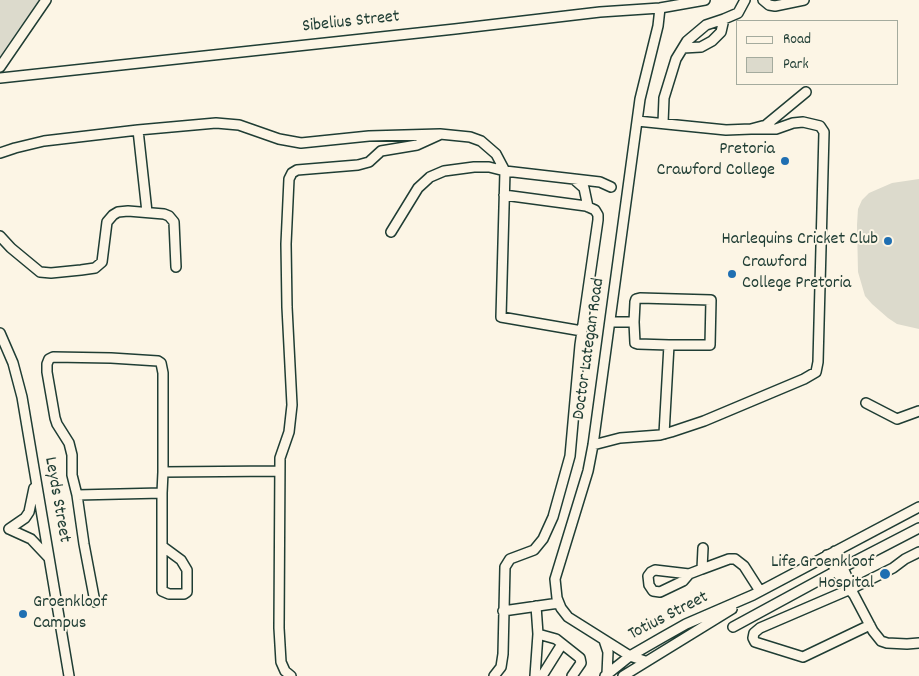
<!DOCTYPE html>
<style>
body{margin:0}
#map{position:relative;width:919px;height:676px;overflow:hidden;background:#fcf5e5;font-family:Dekko,sans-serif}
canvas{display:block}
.legend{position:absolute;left:736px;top:20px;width:162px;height:65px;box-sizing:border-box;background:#fcf5e5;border:1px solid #a4ab9e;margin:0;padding:6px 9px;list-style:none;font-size:15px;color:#1f3d34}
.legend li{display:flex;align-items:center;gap:10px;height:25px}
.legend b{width:25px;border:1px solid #a4ab9e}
</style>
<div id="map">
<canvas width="919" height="676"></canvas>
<ul class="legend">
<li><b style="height:6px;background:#fcf5e5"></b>Road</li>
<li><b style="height:14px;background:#dcdacc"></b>Park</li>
</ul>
</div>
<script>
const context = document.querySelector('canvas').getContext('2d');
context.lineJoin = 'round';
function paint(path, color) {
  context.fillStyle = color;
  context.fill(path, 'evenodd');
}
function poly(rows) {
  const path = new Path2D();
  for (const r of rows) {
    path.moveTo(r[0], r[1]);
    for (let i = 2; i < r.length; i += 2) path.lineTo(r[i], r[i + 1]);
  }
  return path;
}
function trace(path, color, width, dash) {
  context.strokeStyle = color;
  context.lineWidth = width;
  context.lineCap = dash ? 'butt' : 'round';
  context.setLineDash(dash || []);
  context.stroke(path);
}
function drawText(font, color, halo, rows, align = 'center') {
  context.font = font + ' Dekko,sans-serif';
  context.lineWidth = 4;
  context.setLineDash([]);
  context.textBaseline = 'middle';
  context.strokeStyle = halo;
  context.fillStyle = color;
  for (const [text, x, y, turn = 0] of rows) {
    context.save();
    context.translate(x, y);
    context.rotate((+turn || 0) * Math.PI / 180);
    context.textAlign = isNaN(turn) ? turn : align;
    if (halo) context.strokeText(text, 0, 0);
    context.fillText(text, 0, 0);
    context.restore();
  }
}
const green = poly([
 [0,0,42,0,0,61],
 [919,179,919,329,897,324,888,318,872,304,865,296,858,272,857,225,858,209,862,200,869,193,892,183]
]);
const minor = poly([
 [763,0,769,5,775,6,804,0],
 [683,48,701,47,712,41,721,32,724,19],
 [0,67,46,0],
 [0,78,455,29,600,12,660,8,705,0],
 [637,121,726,130,751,129,766,125,806,92],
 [663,123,664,98,676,59,687,41,706,25,724,19,738,13,745,0],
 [138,130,147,212],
 [0,153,15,148,44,141,138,130,216,123,239,125,279,139,301,143,369,136,440,134,470,137,481,141,496,154,505,171,501,317,582,331],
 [576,181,584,188,588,207],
 [391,232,418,188,430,177,444,171,474,167,489,167,505,171,600,182,611,187],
 [0,236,11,248,40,272,51,273,81,270,95,268,102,262,107,222,113,215,118,212,128,211,164,214,169,216,174,222,176,267],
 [610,322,634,322,635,302,636,299,640,298,711,300,710,345,669,345,664,434],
 [634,322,635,343,638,344,669,345],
 [0,333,13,363,22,397,69,676],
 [866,403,897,419,919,411],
 [593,445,620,438,660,435,671,432,704,421,804,379,816,372,818,362,824,132,820,126,803,122,793,123,776,129,751,129],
 [77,495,162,493],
 [9,529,25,518,29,512,34,488],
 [9,529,31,539,48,557],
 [162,546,181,560,187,570,187,592,184,594,169,594,162,591,162,493,163,472,280,471],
 [703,548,702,569,729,559,735,559,744,566,760,591],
 [835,551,853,590],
 [827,555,841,579,854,595,873,631,881,641,887,643,907,644,919,643],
 [689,574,655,570,651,572,648,576,649,585,653,591,660,592,683,581,689,574,702,569],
 [95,602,84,544,77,495,72,475,72,455,69,443,57,424,55,418,47,372,47,364,49,359,53,357,111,358,158,361,161,363,163,373,163,472],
 [503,611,559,603],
 [870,625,803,657,755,642,753,638,754,633,760,628,853,588,893,568,905,559,919,552],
 [733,627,836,571,919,528],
 [538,634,556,639,580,658,581,663,572,676],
 [604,640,608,652,607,674],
 [645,661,630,656,568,617,561,608,557,598,555,579,588,471,593,445,640,99,658,26,660,8],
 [291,676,285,671,281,662,279,628,280,458,289,432,292,405,287,307,286,244,289,179,292,173,297,170,358,165,369,162,381,151,417,145,439,135],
 [494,676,501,667,503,654,505,567,510,559,534,550,543,539,553,517,570,456,580,345,598,220,598,215,595,210,586,206,504,195],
 [535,676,538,634,536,606],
 [542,676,562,644],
 [605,676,630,656,663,637,686,624,753,595,919,507],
 [623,676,732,609]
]);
const markers = [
 [785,161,5,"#1f6fb2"],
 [888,241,5,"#1f6fb2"],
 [732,274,5,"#1f6fb2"],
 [885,574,6,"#1f6fb2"],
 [23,614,5,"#1f6fb2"]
];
const streetNames = [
 ["Sibelius Street",351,23,-6],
 ["Doctor Lategan Road",590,349,-82],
 ["Leyds Street",56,500,80],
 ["Totius Street",669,617,-27]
];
const poiNames = [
 ["Pretoria",775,151],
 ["Crawford College",775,172],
 ["Harlequins Cricket Club",878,241],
 ["Crawford",742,264,"left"],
 ["College Pretoria",742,285,"left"],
 ["Life Groenkloof",874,564],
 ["Hospital",874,585],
 ["Groenkloof",33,604,"left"],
 ["Campus",33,625,"left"]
];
paint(green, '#dcdacc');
trace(minor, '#1f3d34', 12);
trace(minor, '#fcf5e5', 9);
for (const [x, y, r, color] of markers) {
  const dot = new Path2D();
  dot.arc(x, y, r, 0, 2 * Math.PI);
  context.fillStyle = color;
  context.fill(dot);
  trace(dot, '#fcf5e5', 2);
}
drawText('18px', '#1f3d34', '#fcf5e5', streetNames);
drawText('18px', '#1f3d34', '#fcf5e5', poiNames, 'right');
</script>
